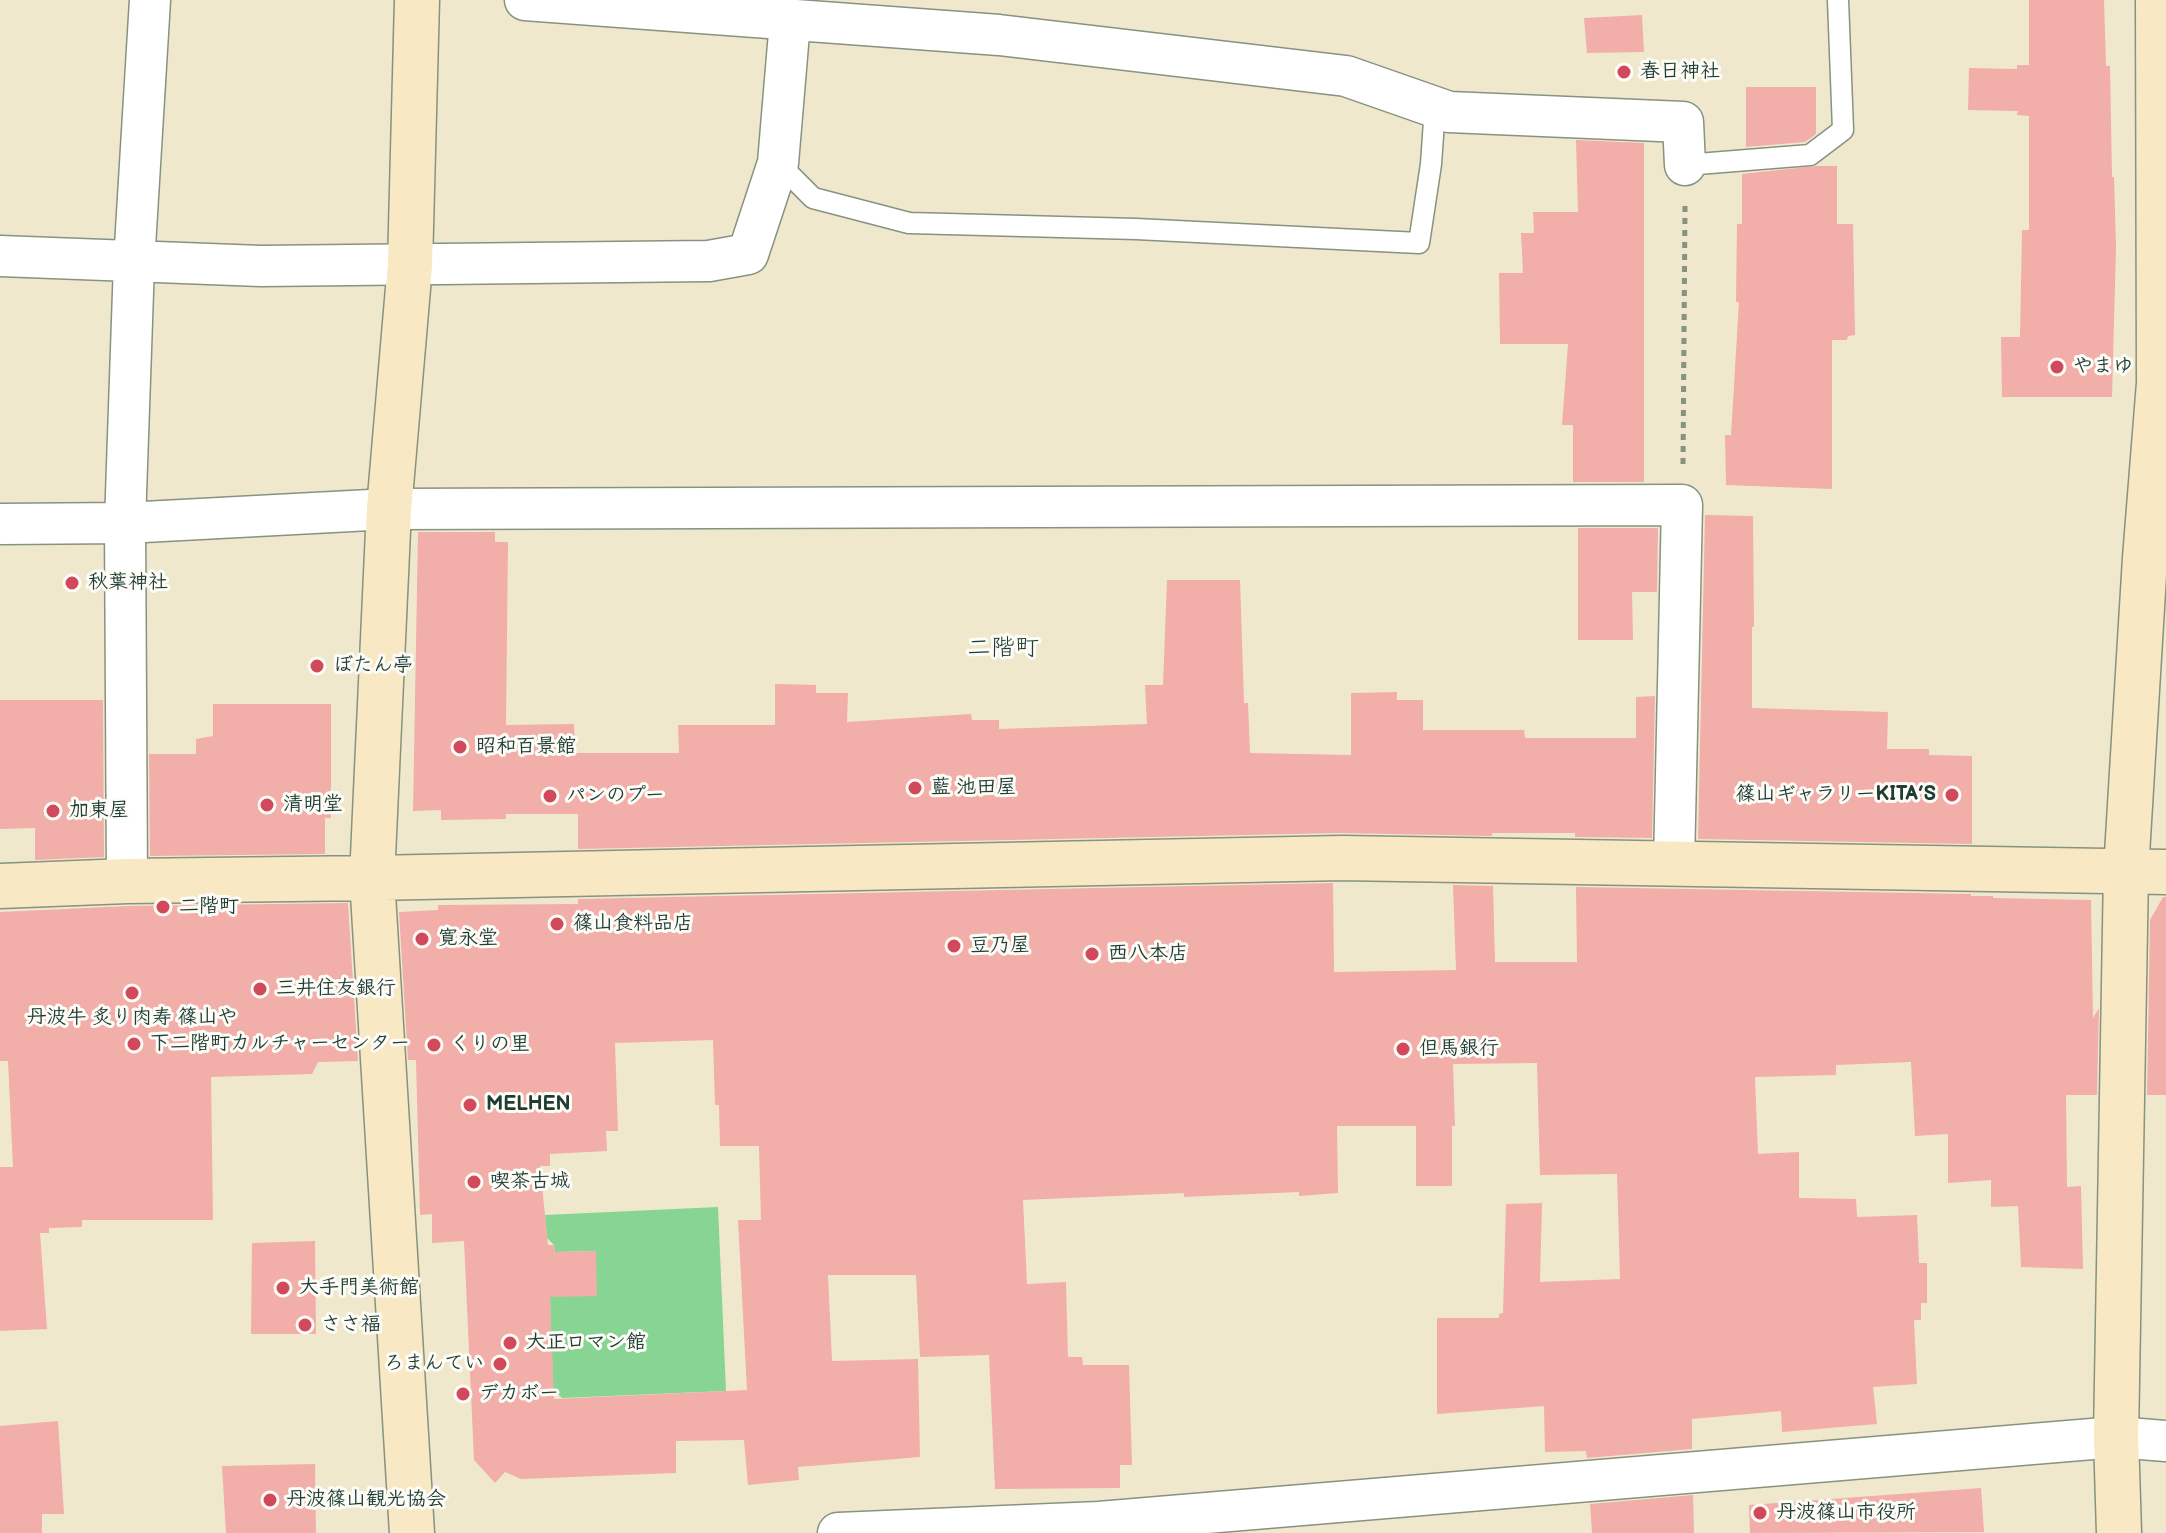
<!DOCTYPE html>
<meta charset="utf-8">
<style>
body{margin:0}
canvas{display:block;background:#efe8cd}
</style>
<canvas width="2166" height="1533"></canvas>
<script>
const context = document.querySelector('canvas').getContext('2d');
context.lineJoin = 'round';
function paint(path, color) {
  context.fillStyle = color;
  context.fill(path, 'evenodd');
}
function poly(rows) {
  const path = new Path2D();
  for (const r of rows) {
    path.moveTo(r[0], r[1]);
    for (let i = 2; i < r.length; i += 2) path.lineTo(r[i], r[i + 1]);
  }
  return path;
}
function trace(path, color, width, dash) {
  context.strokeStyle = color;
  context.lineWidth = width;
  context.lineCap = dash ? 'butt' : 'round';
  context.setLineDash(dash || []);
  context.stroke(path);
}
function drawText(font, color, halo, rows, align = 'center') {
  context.font = font + ' "Balsamiq Sans","Klee One",sans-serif';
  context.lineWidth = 6;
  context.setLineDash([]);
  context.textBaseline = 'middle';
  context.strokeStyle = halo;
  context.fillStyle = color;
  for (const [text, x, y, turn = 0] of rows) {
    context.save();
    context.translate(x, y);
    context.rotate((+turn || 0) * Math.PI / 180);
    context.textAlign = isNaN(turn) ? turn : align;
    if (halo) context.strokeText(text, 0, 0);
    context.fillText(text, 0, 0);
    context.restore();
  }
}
const green = poly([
 [718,1207,726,1391,562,1398,553,1390,550,1297,595,1251,555,1252,554,1245,547,1238,545,1215]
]);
const building = poly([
 [2029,0,2104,0,2106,66,2110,66,2112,177,2114,177,2116,247,2112,397,2002,397,2001,337,2020,337,2022,230,2029,230,2029,116,2017,115,2018,111,1968,110,1969,68,2017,69,2017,65,2029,65],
 [1642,15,1644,52,1587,53,1584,18],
 [1746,87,1816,87,1816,134,1805,142,1746,147],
 [1576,140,1644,143,1644,482,1573,482,1573,425,1562,425,1568,344,1500,344,1499,273,1523,273,1521,233,1534,233,1533,212,1578,212],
 [1816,166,1837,166,1837,224,1853,224,1855,335,1848,336,1847,340,1832,340,1832,489,1726,485,1725,435,1731,435,1739,302,1736,302,1737,224,1742,224,1742,174],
 [1705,515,1753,516,1754,627,1752,627,1752,708,1888,712,1887,749,1929,749,1929,755,1972,756,1972,844,1698,839],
 [1578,528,1658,528,1657,592,1632,592,1633,640,1578,640],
 [418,532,495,532,495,542,508,542,506,725,574,724,575,753,679,753,678,725,775,725,775,684,816,685,816,693,848,693,847,722,971,714,972,720,999,720,999,729,1147,724,1145,685,1163,685,1167,580,1240,580,1244,703,1248,703,1250,753,1351,755,1351,693,1397,692,1397,700,1423,700,1423,730,1524,730,1525,738,1636,738,1636,697,1655,696,1652,838,1575,837,1575,833,1492,833,1492,836,1341,833,578,849,578,814,506,814,506,819,441,820,441,810,413,811],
 [0,700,103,700,104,857,35,860,35,828,0,829],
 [213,704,331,704,331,818,325,818,325,854,150,856,149,754,196,754,196,739,213,736],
 [1333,883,1334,972,1456,970,1453,885,1493,886,1495,962,1577,962,1576,887,1971,894,1971,896,1993,896,1993,898,2091,900,2093,1018,2099,1008,2097,1095,2066,1095,2067,1187,2081,1186,2083,1269,2021,1267,2018,1206,1991,1207,1991,1180,1948,1183,1948,1134,1915,1136,1911,1062,1836,1065,1836,1075,1755,1077,1758,1154,1799,1152,1799,1198,1856,1199,1857,1217,1917,1215,1919,1263,1927,1263,1927,1303,1921,1303,1921,1320,1914,1320,1917,1384,1873,1387,1877,1424,1782,1432,1781,1411,1692,1419,1692,1449,1587,1458,1586,1451,1545,1452,1544,1406,1437,1414,1437,1318,1499,1318,1499,1314,1503,1313,1506,1204,1542,1203,1540,1282,1620,1279,1617,1174,1540,1175,1537,1063,1453,1064,1455,1126,1452,1126,1452,1186,1416,1186,1416,1126,1337,1126,1338,1193,1299,1196,1299,1192,1184,1197,1184,1193,1023,1200,1027,1284,1066,1282,1068,1357,1082,1357,1083,1365,1129,1365,1132,1465,1120,1465,1120,1488,995,1489,989,1355,920,1357,916,1275,828,1275,832,1361,918,1359,920,1457,798,1467,799,1480,748,1485,744,1440,676,1441,676,1473,521,1479,505,1472,495,1483,474,1460,464,1241,432,1243,432,1214,420,1215,416,1060,408,1060,399,912,438,910,438,905,578,904,578,899],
 [713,1040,715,1105,719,1105,720,1146,759,1146,761,1220,738,1220,747,1390,554,1399,550,1297,597,1296,596,1251,555,1252,554,1245,548,1245,540,1166,550,1166,550,1154,607,1151,606,1131,618,1131,615,1043],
 [2163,897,2166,897,2166,1095,2147,1095,2150,920],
 [348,903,358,1061,318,1062,312,1074,211,1077,213,1220,82,1220,82,1227,49,1228,49,1233,40,1233,47,1329,0,1331,0,1167,13,1167,8,1061,0,1061,0,912,128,906],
 [315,1241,316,1334,251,1334,252,1243],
 [58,1421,64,1514,42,1514,42,1533,0,1533,0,1426],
 [315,1464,316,1533,226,1533,222,1466],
 [1981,1488,1984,1532,1750,1533,1749,1505],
 [1693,1495,1694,1533,1592,1533,1590,1504]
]);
const path = poly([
 [1683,464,1685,206]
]);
const lane = poly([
 [778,163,813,198,909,223,1136,229,1419,243,1431,164,1435,107],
 [1685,165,1810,155,1843,130,1838,0]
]);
const street = poly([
 [525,0,999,35,1346,76,1449,112,1683,122,1685,165],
 [0,256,261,266,709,261,748,254,778,163,790,21],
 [0,524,125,523,389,509,1682,505,1674,864],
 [127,881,125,523,134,263,150,0],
 [838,1533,1099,1522,2116,1437,2166,1441]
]);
const secondary = poly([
 [0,886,127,881,372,878,1342,858,2166,872],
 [412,1533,372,878,389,509,410,265,417,0],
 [2119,1533,2116,1437,2126,871,2145,558,2159,383,2158,0]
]);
const markers = [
 [1624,72,8,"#d1495b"],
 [2057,367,8,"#d1495b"],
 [72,583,8,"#d1495b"],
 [317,666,8,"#d1495b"],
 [460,747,8,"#d1495b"],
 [915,788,8,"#d1495b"],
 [1952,795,8,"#d1495b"],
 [550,796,8,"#d1495b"],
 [267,805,8,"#d1495b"],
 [53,811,8,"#d1495b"],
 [163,907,8,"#d1495b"],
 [557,924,8,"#d1495b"],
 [422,939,8,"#d1495b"],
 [954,946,8,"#d1495b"],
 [1092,954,8,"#d1495b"],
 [260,989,8,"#d1495b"],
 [132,993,8,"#d1495b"],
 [134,1044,8,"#d1495b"],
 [434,1045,8,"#d1495b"],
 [1403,1049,8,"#d1495b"],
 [470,1105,8,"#d1495b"],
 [474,1182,8,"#d1495b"],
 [283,1288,8,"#d1495b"],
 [305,1325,8,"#d1495b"],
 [510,1343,8,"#d1495b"],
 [500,1364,8,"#d1495b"],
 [463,1394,8,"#d1495b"],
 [270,1500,8,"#d1495b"],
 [1760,1513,8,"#d1495b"]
];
const poiNames = [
 ["春日神社",1640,72],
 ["やまゆ",2073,367],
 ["秋葉神社",88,583],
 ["ぼたん亭",333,666],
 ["昭和百景館",476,747],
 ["藍 池田屋",931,788],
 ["篠山ギャラリーKITA’S",1936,795,"right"],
 ["パンのプー",566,796],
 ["清明堂",283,805],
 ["加東屋",69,811],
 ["二階町",179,907],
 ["篠山食料品店",573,924],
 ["寛永堂",438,939],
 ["豆乃屋",970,946],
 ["西八本店",1108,954],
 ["三井住友銀行",276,989],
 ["丹波牛 炙り肉寿 篠山や",132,1018,"center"],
 ["下二階町カルチャーセンター",150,1044],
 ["くりの里",450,1045],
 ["但馬銀行",1419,1049],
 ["MELHEN",486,1105],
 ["喫茶古城",490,1182],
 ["大手門美術館",299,1288],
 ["ささ福",321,1325],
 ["大正ロマン館",526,1343],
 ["ろまんてい",484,1364,"right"],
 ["デカボー",479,1394],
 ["丹波篠山観光協会",286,1500],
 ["丹波篠山市役所",1776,1513]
];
const quarterNames = [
 ["二階町",1003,649]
];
paint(green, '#88d593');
paint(building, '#f2aea8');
trace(lane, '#879280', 23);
trace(street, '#879280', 43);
trace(secondary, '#879280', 47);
trace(path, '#879280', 5, [6, 6]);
trace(lane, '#fff', 20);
trace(street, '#fff', 40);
trace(secondary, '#f8e8c3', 44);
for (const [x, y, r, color] of markers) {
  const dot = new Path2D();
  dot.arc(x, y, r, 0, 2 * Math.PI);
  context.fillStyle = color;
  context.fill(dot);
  trace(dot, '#fdfcf7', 3);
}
drawText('bold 20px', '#1f3d34', '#fdfcf7', poiNames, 'left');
drawText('24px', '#1f3d34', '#fdfcf7', quarterNames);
</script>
